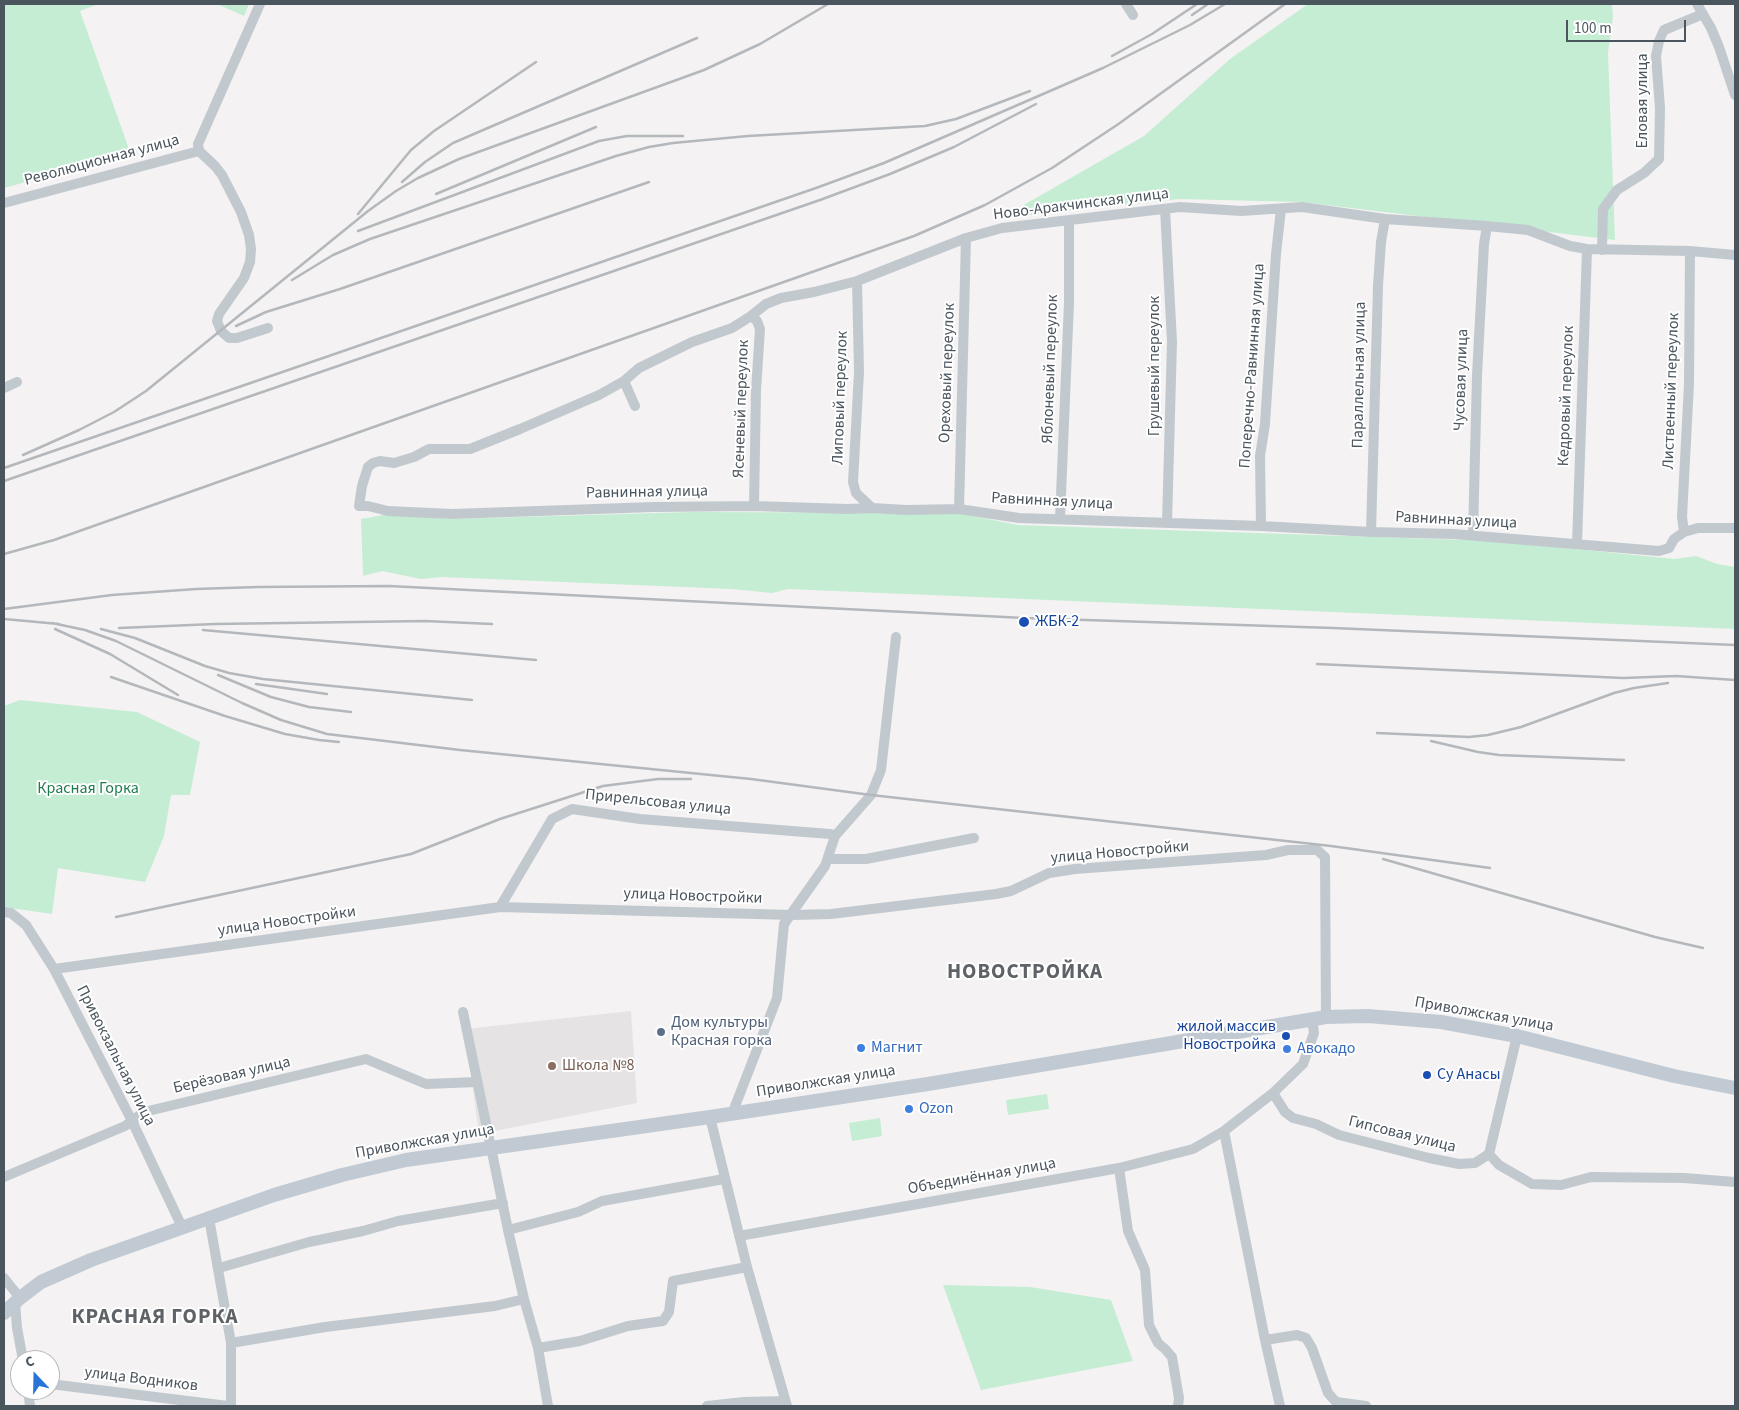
<!DOCTYPE html>
<meta charset="utf-8">
<style>
body{margin:0}
#map{position:relative;width:1739px;height:1410px;overflow:hidden;background:#f4f2f2;font-family:"Source Sans 3",sans-serif}
canvas{display:block}
.frame{position:absolute;inset:0;border:5px solid #4b555e;pointer-events:none}
.north{position:absolute;left:10px;top:1350px;width:50px;height:50px;box-sizing:border-box;background:#fff;border:1px solid #b7bbbf;border-radius:50%;rotate:339deg;font-size:14px;font-weight:700;line-height:20px;text-align:center;color:#4b555e}
.north::after{content:'';display:block;margin:auto;width:18px;height:22px;background:#2874d7;clip-path:polygon(50% 0,100% 100%,50% 72%,0 100%)}
.scale{position:absolute;left:1566px;top:20px;width:120px;height:22px;box-sizing:border-box;border:2px solid #4b555e;border-top:0;padding-left:6px;font-size:15px;line-height:18px;white-space:nowrap;color:#4b555e;-webkit-text-stroke:4px #fff;paint-order:stroke}
</style>
<div id="map">
<canvas width="1739" height="1410"></canvas>
<div class="frame"></div>
<div class="north">С</div>
<div class="scale">100 m</div>
</div>
<script>
const context = document.querySelector('canvas').getContext('2d');
context.lineJoin = 'round';
function paint(path, color) {
  context.fillStyle = color;
  context.fill(path, 'evenodd');
}
function poly(rows) {
  const path = new Path2D();
  for (const r of rows) {
    path.moveTo(r[0], r[1]);
    for (let i = 2; i < r.length; i += 2) path.lineTo(r[i], r[i + 1]);
  }
  return path;
}
function trace(path, color, width, dash) {
  context.strokeStyle = color;
  context.lineWidth = width;
  context.lineCap = dash ? 'butt' : 'round';
  context.setLineDash(dash || []);
  context.stroke(path);
}
function drawText(font, color, halo, rows, align = 'center') {
  context.font = font + ' "Source Sans 3",sans-serif';
  context.lineWidth = 4;
  context.setLineDash([]);
  context.textBaseline = 'middle';
  context.strokeStyle = halo;
  context.fillStyle = color;
  for (const [text, x, y, turn = 0] of rows) {
    context.save();
    context.translate(x, y);
    context.rotate((+turn || 0) * Math.PI / 180);
    context.textAlign = isNaN(turn) ? turn : align;
    if (halo) context.strokeText(text, 0, 0);
    context.fillText(text, 0, 0);
    context.restore();
  }
}
const education = poly([
 [631,1011,637,1103,479,1134,465,1029]
]);
const green = poly([
 [4,4,99,4,80,11,130,152,98,162,4,188],
 [217,4,249,4,244,16],
 [1308,4,1612,4,1613,16,1608,53,1615,240,1302,202,1179,199,1001,218,1144,136,1230,59],
 [692,512,958,513,1018,525,1495,541,1675,559,1696,556,1717,564,1735,567,1735,629,788,589,772,593,732,589,442,577,421,579,382,571,363,576,361,519,389,514,451,519],
 [20,700,137,712,200,742,190,795,171,795,164,836,145,882,58,868,52,914,4,907,4,706],
 [1047,1094,1049,1109,1008,1115,1006,1100],
 [880,1118,882,1136,852,1141,849,1123],
 [943,1285,1030,1287,1111,1300,1133,1361,981,1390]
]);
const street = poly([
 [1126,4,1133,15],
 [1697,4,1711,28,1719,47,1735,95],
 [199,151,215,166,222,175,241,212,249,235,251,249,250,262,244,278,219,314,217,321,221,331,229,338,237,338,268,328],
 [199,151,198,144,260,4],
 [4,203,199,151],
 [1165,209,1172,342,1167,523],
 [1602,250,1603,209,1617,190,1644,173,1659,159,1660,108,1656,56,1659,41,1664,30,1703,14],
 [1735,255,1690,251,1587,249,1570,246,1528,230,1487,226,1385,219,1302,207,1241,211,1180,207,1002,228,966,238,857,281,814,292,781,298,766,304,751,316,732,328,692,342,639,368,624,381,599,395,520,429,470,449,429,449,414,457,394,463,380,461,373,463,368,467,362,486,359,506,368,506,388,511,452,514,654,507,754,506,847,509,872,508,906,510,959,509,1019,518,1261,526,1371,532,1453,534,1659,551,1669,548,1674,539,1684,532,1698,528,1735,528],
 [857,281,859,372,853,482,856,493,872,508],
 [751,316,757,321,760,329,756,390,754,506],
 [624,381,635,406],
 [4,388,17,382],
 [959,509,966,238],
 [1060,519,1069,302,1069,221],
 [1261,526,1260,456,1265,424,1276,254,1281,209],
 [1371,532,1378,286,1381,242,1385,219],
 [1684,532,1682,517,1689,384,1690,251],
 [1473,535,1477,375,1484,244,1487,226],
 [1577,544,1587,249],
 [828,859,866,859,974,838],
 [500,907,552,819,572,809,640,819,830,834,835,836],
 [4,912,11,913,26,925,54,969,132,1121,182,1227],
 [54,969,500,907,792,915,831,914,996,894,1011,891,1049,873,1075,869,1266,855,1288,850,1317,850,1325,857,1326,1017],
 [463,1012,508,1230,524,1299,538,1348,548,1406],
 [1273,1093,1285,1112,1293,1118,1316,1124,1339,1135,1429,1158,1459,1164,1475,1163,1489,1154,1499,1165,1532,1184,1561,1185,1591,1177,1684,1178,1735,1182],
 [732,1114,777,998,784,924,825,866,835,836,871,795,881,770,896,637],
 [710,1117,747,1267,787,1406],
 [1224,1131,1273,1093,1303,1064,1314,1033,1312,1019],
 [1489,1154,1517,1036],
 [1119,1168,1128,1231,1145,1270,1149,1325,1158,1343,1165,1349,1172,1357,1179,1398,1178,1406],
 [4,1177,125,1126,144,1112,366,1059,426,1084,477,1082],
 [209,1218,231,1343,231,1406],
 [508,1230,578,1212,602,1201,724,1179],
 [739,1236,1119,1168,1193,1149,1224,1131,1265,1340,1280,1406],
 [219,1268,309,1242,363,1231,398,1221,503,1203],
 [4,1278,20,1298],
 [15,1302,17,1328,23,1360],
 [1265,1340,1297,1335,1306,1338,1312,1348,1328,1393,1336,1402,1366,1406],
 [231,1343,325,1327,495,1306,524,1299],
 [538,1348,580,1341,628,1326,663,1321,669,1312,673,1281,747,1267],
 [50,1384,228,1406],
 [28,1390,30,1406],
 [707,1406,744,1402,785,1401]
]);
const secondary = poly([
 [4,1313,20,1298,41,1282,91,1260,274,1195,342,1175,406,1160,710,1117,928,1084,1326,1017,1368,1016,1441,1022,1517,1036,1674,1076,1735,1088]
]);
const rail = poly([
 [1192,15,1208,4],
 [1112,56,1152,34,1197,4],
 [402,182,425,162,453,143,697,38],
 [436,194,596,127],
 [358,214,411,150,434,131,536,62],
 [358,231,599,141,627,136,683,136],
 [292,280,333,255,370,239,616,156,649,147,673,143,748,136,925,126,956,119,1030,91],
 [236,326,266,312,340,289,649,182],
 [23,455,79,430,114,412,146,391,368,211,396,191,418,178,459,159,704,70,760,44,828,4],
 [4,468,816,188,884,163,1103,68,1190,25,1225,4],
 [4,481,820,200,890,174,954,147,1036,104],
 [4,554,54,540,914,236,985,205,1052,168,1117,125,1285,4],
 [4,609,112,595,196,589,258,587,389,586,1024,618,1333,628,1735,645],
 [4,619,59,624],
 [52,623,85,630,116,641,242,703,281,720,327,734,460,750,751,779,871,795,1331,846,1490,868],
 [119,628,215,624,425,621,492,624],
 [55,629,110,654,178,695],
 [101,629,135,638,205,666,229,673,263,679,472,700],
 [203,630,536,660],
 [1317,664,1623,678,1676,676,1735,680],
 [218,675,271,697,309,707,351,712],
 [111,677,225,716,285,734,319,740,339,742],
 [256,684,327,694],
 [1377,733,1469,737,1488,735,1521,727,1614,693,1634,688,1668,683],
 [1431,741,1478,752,1499,755,1624,760],
 [1383,859,1655,937,1703,948],
 [116,917,411,854,500,819,603,786,658,779,691,779]
]);
const markers = [
 [1024,622,6,"#1a4fb4"],
 [661,1032,5,"#5c6f8a"],
 [1286,1036,5,"#1a4fb4"],
 [861,1048,5,"#3f7fe0"],
 [1287,1049,5,"#3f7fe0"],
 [552,1066,5,"#8d6e63"],
 [1427,1075,5,"#1a4fb4"],
 [909,1109,5,"#3f7fe0"]
];
const streetNames = [
 ["Еловая улица",1643,101,-90],
 ["Революционная улица",102,161,-15],
 ["Ново-Аракчинская улица",1081,205,-7],
 ["Грушевый переулок",1155,366,-90],
 ["Поперечно-Равнинная улица",1253,366,-86],
 ["Яблоневый переулок",1051,369,-88],
 ["Ореховый переулок",948,373,-88],
 ["Параллельная улица",1360,375,-89],
 ["Чусовая улица",1462,380,-88],
 ["Лиственный переулок",1672,391,-88],
 ["Кедровый переулок",1567,396,-88],
 ["Липовый переулок",841,398,-88],
 ["Ясеневый переулок",742,409,-88],
 ["Равнинная улица",647,493,-1],
 ["Равнинная улица",1052,502,3],
 ["Равнинная улица",1456,521,3],
 ["Прирельсовая улица",658,803,6],
 ["улица Новостройки",1120,853,-5],
 ["улица Новостройки",693,897,2],
 ["улица Новостройки",287,922,-8],
 ["Приволжская улица",1484,1015,10],
 ["Привокзальная улица",115,1056,63],
 ["Берёзовая улица",232,1076,-13],
 ["Приволжская улица",826,1082,-9],
 ["Гипсовая улица",1402,1135,14],
 ["Приволжская улица",425,1142,-10],
 ["Объединённая улица",982,1177,-10],
 ["улица Водников",141,1380,7]
];
const transitNames = [
 ["ЖБК-2",1035,622],
 ["жилой массив",1276,1027,"right"],
 ["Новостройка",1276,1045,"right"],
 ["Су Анасы",1437,1075]
];
const parkNames = [
 ["Красная Горка",88,789]
];
const serviceNames = [
 ["Дом культуры",671,1023],
 ["Красная горка",671,1041]
];
const shopNames = [
 ["Магнит",871,1048],
 ["Авокадо",1297,1049],
 ["Ozon",919,1109]
];
const educationNames = [
 ["Школа №8",562,1066]
];
const districtNames = [
 ["НОВОСТРОЙКА",1025,973],
 ["КРАСНАЯ ГОРКА",155,1318]
];
paint(education, '#e5e3e3');
paint(green, '#c5edd4');
trace(street, '#c1c9cf', 10);
trace(secondary, '#c1cad3', 14);
trace(rail, '#b4b7bb', 2.5);
for (const [x, y, r, color] of markers) {
  const dot = new Path2D();
  dot.arc(x, y, r, 0, 2 * Math.PI);
  context.fillStyle = color;
  context.fill(dot);
  trace(dot, '#fff', 2);
}
drawText('16px', '#4b555e', '#fff', streetNames);
drawText('16px', '#164399', '#fff', transitNames, 'left');
drawText('16px', '#1f7b4e', '#fff', parkNames);
drawText('16px', '#4e5e75', '#fff', serviceNames, 'left');
drawText('16px', '#366cbe', '#fff', shopNames, 'left');
drawText('16px', '#785e54', '#fff', educationNames, 'left');
context.letterSpacing = '1px';
drawText('bold 21px', '#5f6266', '#fff', districtNames);
context.letterSpacing = '0px';
</script>
